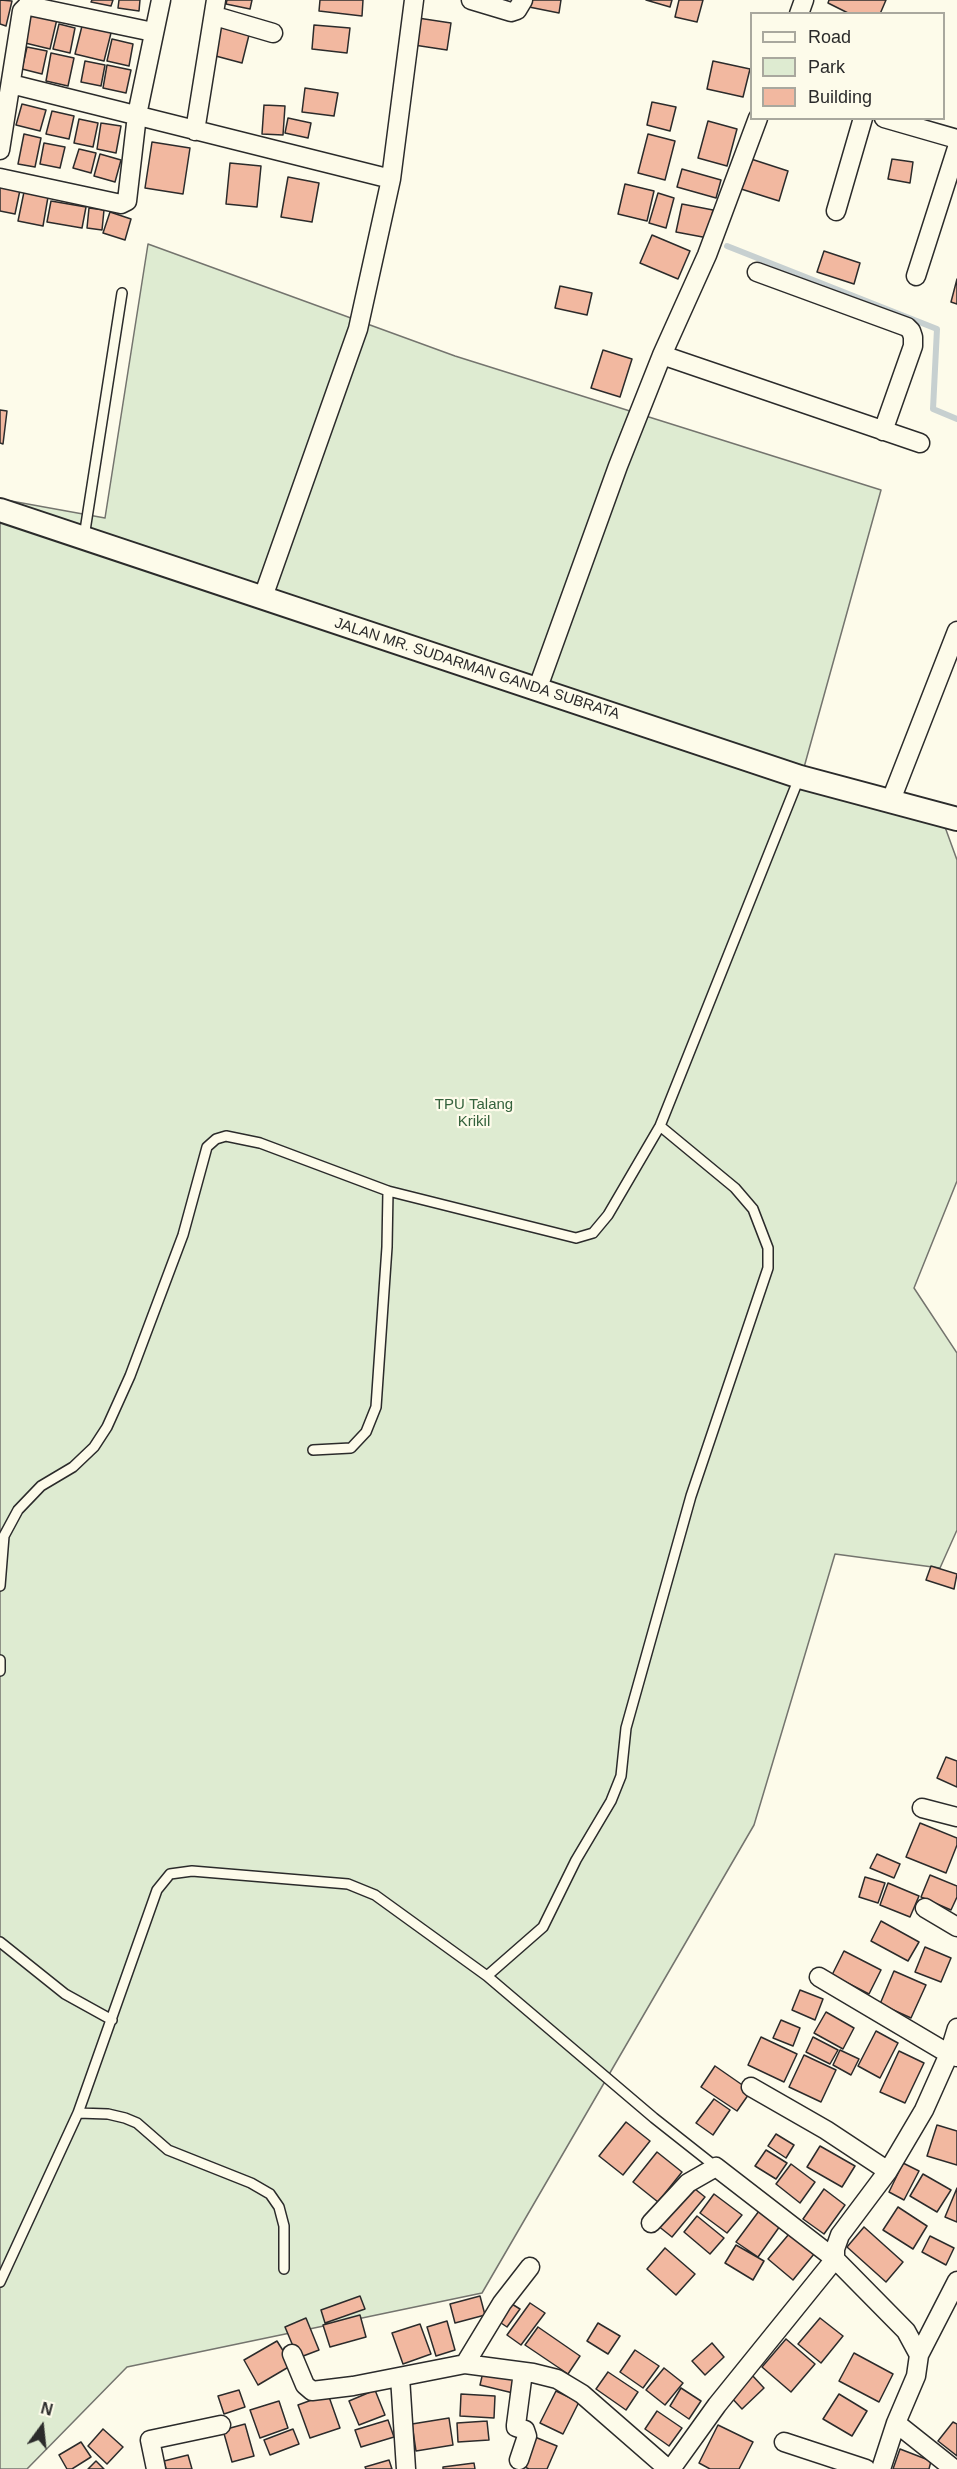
<!DOCTYPE html>
<style>
body{margin:0}
#map{position:relative;width:957px;height:2469px;overflow:hidden;background:#fdfbea;font-family:Arial,sans-serif}
canvas{display:block}
.legend{position:absolute;left:750px;top:12px;width:195px;height:108px;box-sizing:border-box;background:#fdfbea;border:2px solid #a9a89e;margin:0;padding:8px 10px;list-style:none;font-size:18px;color:#2b2b2b}
.legend li{display:flex;align-items:center;gap:12px;height:30px}
.legend b{width:30px;border:2px solid #a9a89e}
.north{position:absolute;left:12px;top:2397px;width:60px;height:60px;-webkit-text-stroke:4px #fdfbea;paint-order:stroke;rotate:15deg;font-size:16px;font-weight:700;line-height:24px;text-align:center;color:#2b2b2b}
.north::after{content:'';display:block;margin:auto;width:21px;height:27px;background:#2b2b2b;clip-path:polygon(50% 0,100% 100%,50% 72%,0 100%)}
</style>
<div id="map">
<canvas width="957" height="2469"></canvas>
<ul class="legend">
<li><b style="height:8px;background:#fdfbea"></b>Road</li>
<li><b style="height:16px;background:#deebd1"></b>Park</li>
<li><b style="height:16px;background:#f2b8a0"></b>Building</li>
</ul>
<div class="north">N</div>
</div>
<script>
const context = document.querySelector('canvas').getContext('2d');
context.lineJoin = 'round';
function paint(path, color) {
  context.fillStyle = color;
  context.fill(path, 'evenodd');
}
function poly(rows) {
  const path = new Path2D();
  for (const r of rows) {
    path.moveTo(r[0], r[1]);
    for (let i = 2; i < r.length; i += 2) path.lineTo(r[i], r[i + 1]);
  }
  return path;
}
function trace(path, color, width, dash) {
  context.strokeStyle = color;
  context.lineWidth = width;
  context.lineCap = dash ? 'butt' : 'round';
  context.setLineDash(dash || []);
  context.stroke(path);
}
function drawText(font, color, halo, rows, align = 'center') {
  context.font = font + ' Arial,sans-serif';
  context.lineWidth = 4.5;
  context.setLineDash([]);
  context.textBaseline = 'middle';
  context.strokeStyle = halo;
  context.fillStyle = color;
  for (const [text, x, y, turn = 0] of rows) {
    context.save();
    context.translate(x, y);
    context.rotate((+turn || 0) * Math.PI / 180);
    context.textAlign = isNaN(turn) ? turn : align;
    if (halo) context.strokeText(text, 0, 0);
    context.fillText(text, 0, 0);
    context.restore();
  }
}
const green = poly([
 [148,244,455,356,881,490,803,771,945,827,957,860,957,1181,914,1288,957,1353,957,1530,940,1568,835,1554,754,1825,482,2293,127,2367,27,2469,0,2469,0,499,105,518,148,244]
]);
const stream = poly([
 [727,246,937,329,933,409,957,419]
]);
const building = poly([
 [0,0,12,1,6,26,0,24,0,0],
 [92,0,113,0,111,6,91,2,92,0],
 [119,0,140,0,139,11,118,8,119,0],
 [227,0,252,0,250,9,226,4,227,0],
 [320,0,363,0,362,16,319,11,320,0],
 [530,0,561,0,559,13,529,7,530,0],
 [646,0,672,0,670,7,646,0],
 [679,0,703,0,697,22,675,17,679,0],
 [829,0,886,0,880,14,850,14,828,3,829,0],
 [28,12,57,19,50,49,21,42,28,12],
 [418,18,451,23,447,50,414,45,418,18],
 [83,22,112,29,104,61,75,54,83,22],
 [59,24,75,28,70,53,53,49,59,24],
 [220,24,250,31,242,63,212,55,220,24],
 [314,25,350,28,347,53,312,49,314,25],
 [112,39,133,44,129,66,107,61,112,39],
 [27,47,47,51,42,74,22,69,27,47],
 [51,53,74,58,68,86,46,81,51,53],
 [85,61,105,65,101,86,81,82,85,61],
 [713,61,750,69,743,97,707,89,713,61],
 [107,65,131,70,126,93,103,88,107,65],
 [305,88,338,93,334,116,302,112,305,88],
 [652,102,676,107,670,131,647,125,652,102],
 [22,104,46,110,40,131,16,125,22,104],
 [264,105,285,106,283,135,262,134,264,105],
 [52,111,74,116,69,139,46,134,52,111],
 [288,118,311,123,308,138,285,133,288,118],
 [79,119,98,123,93,147,74,143,79,119],
 [708,121,737,129,727,166,698,158,708,121],
 [101,123,121,126,116,153,97,149,101,123],
 [24,134,41,138,35,167,18,164,24,134],
 [648,134,675,141,665,180,638,173,648,134],
 [152,142,190,148,183,194,145,188,152,142],
 [44,143,65,147,60,168,40,164,44,143],
 [79,149,96,153,91,173,73,168,79,149],
 [100,154,121,160,115,182,94,176,100,154],
 [748,158,788,171,779,201,738,188,748,158],
 [892,159,913,162,910,183,888,179,892,159],
 [230,163,261,166,257,207,226,204,230,163],
 [682,169,721,180,716,198,677,187,682,169],
 [288,177,319,183,312,222,281,217,288,177],
 [625,184,654,191,647,221,618,214,625,184],
 [0,186,20,190,15,214,0,211,0,186],
 [24,192,48,197,43,226,18,221,24,192],
 [658,193,674,198,666,228,649,223,658,193],
 [51,201,86,207,82,228,47,222,51,201],
 [682,204,713,210,708,238,676,232,682,204],
 [89,208,104,210,102,230,87,228,89,208],
 [110,212,131,219,125,240,103,233,110,212],
 [652,235,690,251,678,279,640,263,652,235],
 [824,251,860,263,854,284,817,272,824,251],
 [957,279,957,304,951,302,957,279],
 [560,286,592,293,587,315,555,308,560,286],
 [603,350,632,359,620,397,591,388,603,350],
 [0,410,7,411,3,444,0,443,0,410],
 [931,1566,957,1574,954,1589,926,1580,931,1566],
 [946,1757,957,1761,957,1787,937,1778,946,1757],
 [920,1823,957,1838,957,1845,946,1873,906,1857,920,1823],
 [877,1854,900,1864,894,1878,870,1868,877,1854],
 [930,1875,957,1886,957,1897,951,1910,921,1897,930,1875],
 [865,1877,885,1883,878,1903,859,1897,865,1877],
 [888,1883,919,1896,910,1917,880,1905,888,1883],
 [881,1921,919,1942,908,1961,871,1941,881,1921],
 [925,1947,951,1958,941,1982,915,1972,925,1947],
 [844,1951,881,1970,869,1994,832,1975,844,1951],
 [894,1971,926,1985,911,2018,880,2004,894,1971],
 [800,1990,823,1999,815,2020,792,2010,800,1990],
 [826,2012,854,2028,843,2049,814,2033,826,2012],
 [781,2020,800,2028,793,2046,773,2038,781,2020],
 [876,2031,898,2043,880,2078,858,2066,876,2031],
 [761,2037,797,2054,784,2082,748,2065,761,2037],
 [813,2037,838,2050,830,2064,806,2052,813,2037],
 [840,2050,859,2059,851,2075,833,2065,840,2050],
 [899,2051,924,2063,905,2103,880,2092,899,2051],
 [804,2055,836,2070,821,2102,789,2087,804,2055],
 [715,2066,751,2091,737,2111,701,2087,715,2066],
 [714,2099,730,2110,713,2135,696,2123,714,2099],
 [626,2122,650,2141,623,2175,599,2156,626,2122],
 [937,2125,957,2131,957,2165,927,2156,937,2125],
 [776,2134,794,2145,786,2158,768,2146,776,2134],
 [820,2146,855,2166,842,2187,807,2167,820,2146],
 [766,2150,787,2163,776,2179,755,2166,766,2150],
 [657,2152,682,2172,658,2202,633,2182,657,2152],
 [903,2163,919,2171,904,2200,889,2192,903,2163],
 [791,2164,815,2182,800,2203,776,2184,791,2164],
 [923,2174,951,2190,937,2212,910,2196,923,2174],
 [690,2185,705,2197,672,2237,657,2225,690,2185],
 [957,2188,957,2222,945,2217,957,2188],
 [824,2189,845,2205,824,2234,803,2219,824,2189],
 [714,2194,742,2215,727,2233,700,2213,714,2194],
 [898,2207,927,2226,913,2249,883,2230,898,2207],
 [759,2211,780,2226,758,2257,736,2242,759,2211],
 [697,2216,724,2238,710,2254,684,2232,697,2216],
 [864,2227,903,2262,886,2282,847,2247,864,2227],
 [789,2234,814,2254,793,2280,768,2259,789,2234],
 [930,2236,954,2248,946,2265,922,2252,930,2236],
 [736,2245,764,2261,753,2280,725,2263,736,2245],
 [665,2248,695,2274,676,2295,647,2269,665,2248],
 [360,2296,365,2309,325,2323,321,2310,360,2296],
 [480,2296,485,2315,455,2323,450,2304,480,2296],
 [507,2301,520,2309,507,2327,495,2319,507,2301],
 [530,2303,545,2313,521,2345,507,2335,530,2303],
 [360,2315,366,2337,330,2347,323,2325,360,2315],
 [306,2318,319,2350,298,2358,285,2327,306,2318],
 [820,2318,843,2336,821,2363,798,2344,820,2318],
 [447,2321,455,2350,436,2356,427,2327,447,2321],
 [598,2323,620,2336,608,2354,587,2341,598,2323],
 [420,2324,431,2354,403,2364,392,2333,420,2324],
 [538,2327,580,2356,568,2374,525,2345,538,2327],
 [786,2339,815,2364,791,2392,762,2367,786,2339],
 [277,2341,292,2365,258,2385,244,2360,277,2341],
 [712,2343,724,2357,705,2375,692,2361,712,2343],
 [635,2350,659,2366,643,2388,620,2372,635,2350],
 [854,2353,893,2374,879,2402,839,2381,854,2353],
 [484,2368,518,2376,513,2393,480,2385,484,2368],
 [664,2368,683,2383,665,2405,646,2390,664,2368],
 [608,2372,638,2392,626,2410,596,2389,608,2372],
 [751,2374,764,2388,742,2409,729,2395,751,2374],
 [681,2388,701,2401,689,2419,670,2406,681,2388],
 [239,2390,245,2407,224,2414,218,2396,239,2390],
 [375,2390,385,2415,359,2425,349,2401,375,2390],
 [556,2391,579,2402,563,2434,540,2423,556,2391],
 [328,2394,340,2428,310,2438,298,2405,328,2394],
 [461,2394,495,2396,494,2418,460,2416,461,2394],
 [839,2394,867,2411,852,2436,823,2419,839,2394],
 [279,2401,288,2428,260,2438,250,2410,279,2401],
 [657,2411,682,2428,669,2446,645,2429,657,2411],
 [449,2418,453,2445,416,2451,412,2424,449,2418],
 [388,2420,394,2437,361,2447,355,2430,388,2420],
 [487,2421,489,2440,458,2442,457,2423,487,2421],
 [953,2422,957,2424,957,2456,938,2441,953,2422],
 [245,2424,254,2456,232,2462,223,2430,245,2424],
 [718,2425,753,2442,739,2469,710,2469,699,2463,718,2425],
 [103,2429,123,2447,107,2464,88,2446,103,2429],
 [293,2429,299,2444,270,2455,264,2440,293,2429],
 [530,2435,557,2446,547,2469,529,2469,518,2464,530,2435],
 [81,2442,91,2457,72,2469,67,2469,59,2455,81,2442],
 [900,2449,931,2461,929,2469,893,2469,900,2449],
 [188,2455,192,2469,166,2469,164,2461,188,2455],
 [389,2460,392,2469,366,2469,365,2467,389,2460],
 [96,2461,104,2469,88,2469,96,2461],
 [474,2463,475,2469,443,2469,443,2467,474,2463]
]);
const service = poly([
 [84,537,122,293],
 [313,1450,351,1448,366,1432,376,1407,387,1247,388,1191],
 [0,1586,4,1536,18,1510,41,1486,73,1467,94,1447,107,1427,130,1376,183,1235,207,1147,216,1139,226,1136,260,1143,388,1191,576,1238,593,1233,608,1215,660,1126,799,778],
 [0,1660,0,1671],
 [0,1942,65,1994,112,2020],
 [487,1976,543,1927,576,1860,611,1801,621,1776,626,1728,691,1496,768,1268,768,1248,753,1209,735,1188,660,1126],
 [78,2113,108,2114,125,2118,137,2123,168,2150,251,2183,270,2194,279,2207,284,2226,284,2269],
 [0,2282,78,2113,157,1890,170,1874,192,1871,348,1884,375,1895,487,1976,654,2118,716,2167]
]);
const minor = poly([
 [471,0,511,12,517,10,523,0],
 [799,14,804,0],
 [215,16,273,33],
 [11,84,391,179],
 [884,118,957,139],
 [195,131,216,0],
 [0,150,22,11,26,7,29,6,153,32],
 [0,178,121,204,127,201,137,115,161,0],
 [836,211,863,118],
 [757,272,907,327,911,331,913,337,913,346,883,431],
 [916,276,957,148],
 [662,355,920,443],
 [263,597,358,329,391,179,414,0],
 [537,690,618,466,662,355,707,255,758,118],
 [891,800,957,631],
 [922,1808,957,1817],
 [925,1908,957,1927],
 [819,1977,949,2054,957,2057],
 [751,2087,826,2130,888,2171],
 [651,2223,688,2183,716,2167,835,2259,717,2405,671,2469],
 [292,2354,305,2385,312,2391,353,2386,465,2364,533,2373,557,2379,582,2394,668,2469],
 [919,2355,957,2281],
 [465,2364,502,2303,530,2267],
 [400,2377,406,2469],
 [896,2423,954,2469],
 [784,2442,866,2469],
 [519,2460,527,2436,525,2430,516,2427,516,2425,523,2372],
 [156,2469,150,2440,221,2425],
 [881,2469,896,2423,916,2376,919,2355,906,2331,835,2259,835,2249,840,2235,888,2171,924,2110,949,2054,957,2028]
]);
const tertiary = poly([
 [0,510,800,777,957,819]
]);
const streetNames = [
 ["JALAN MR. SUDARMAN GANDA SUBRATA",477,669,18]
];
const parkNames = [
 ["TPU Talang",474,1105],
 ["Krikil",474,1122]
];
paint(green, '#deebd1');
trace(green, '#74746e', 1.5);
trace(stream, '#c7d0d0', 6);
paint(building, '#f2b8a0');
trace(building, '#2b2b2b', 1.5);
trace(service, '#2b2b2b', 12);
trace(minor, '#2b2b2b', 21);
trace(tertiary, '#2b2b2b', 26);
trace(service, '#fdfbea', 9);
trace(minor, '#fdfbea', 18);
trace(tertiary, '#fdfbea', 22);
drawText('15px', '#2b2b2b', '#fdfbea', streetNames);
drawText('15px', '#34623c', '#fdfbea', parkNames);
</script>
